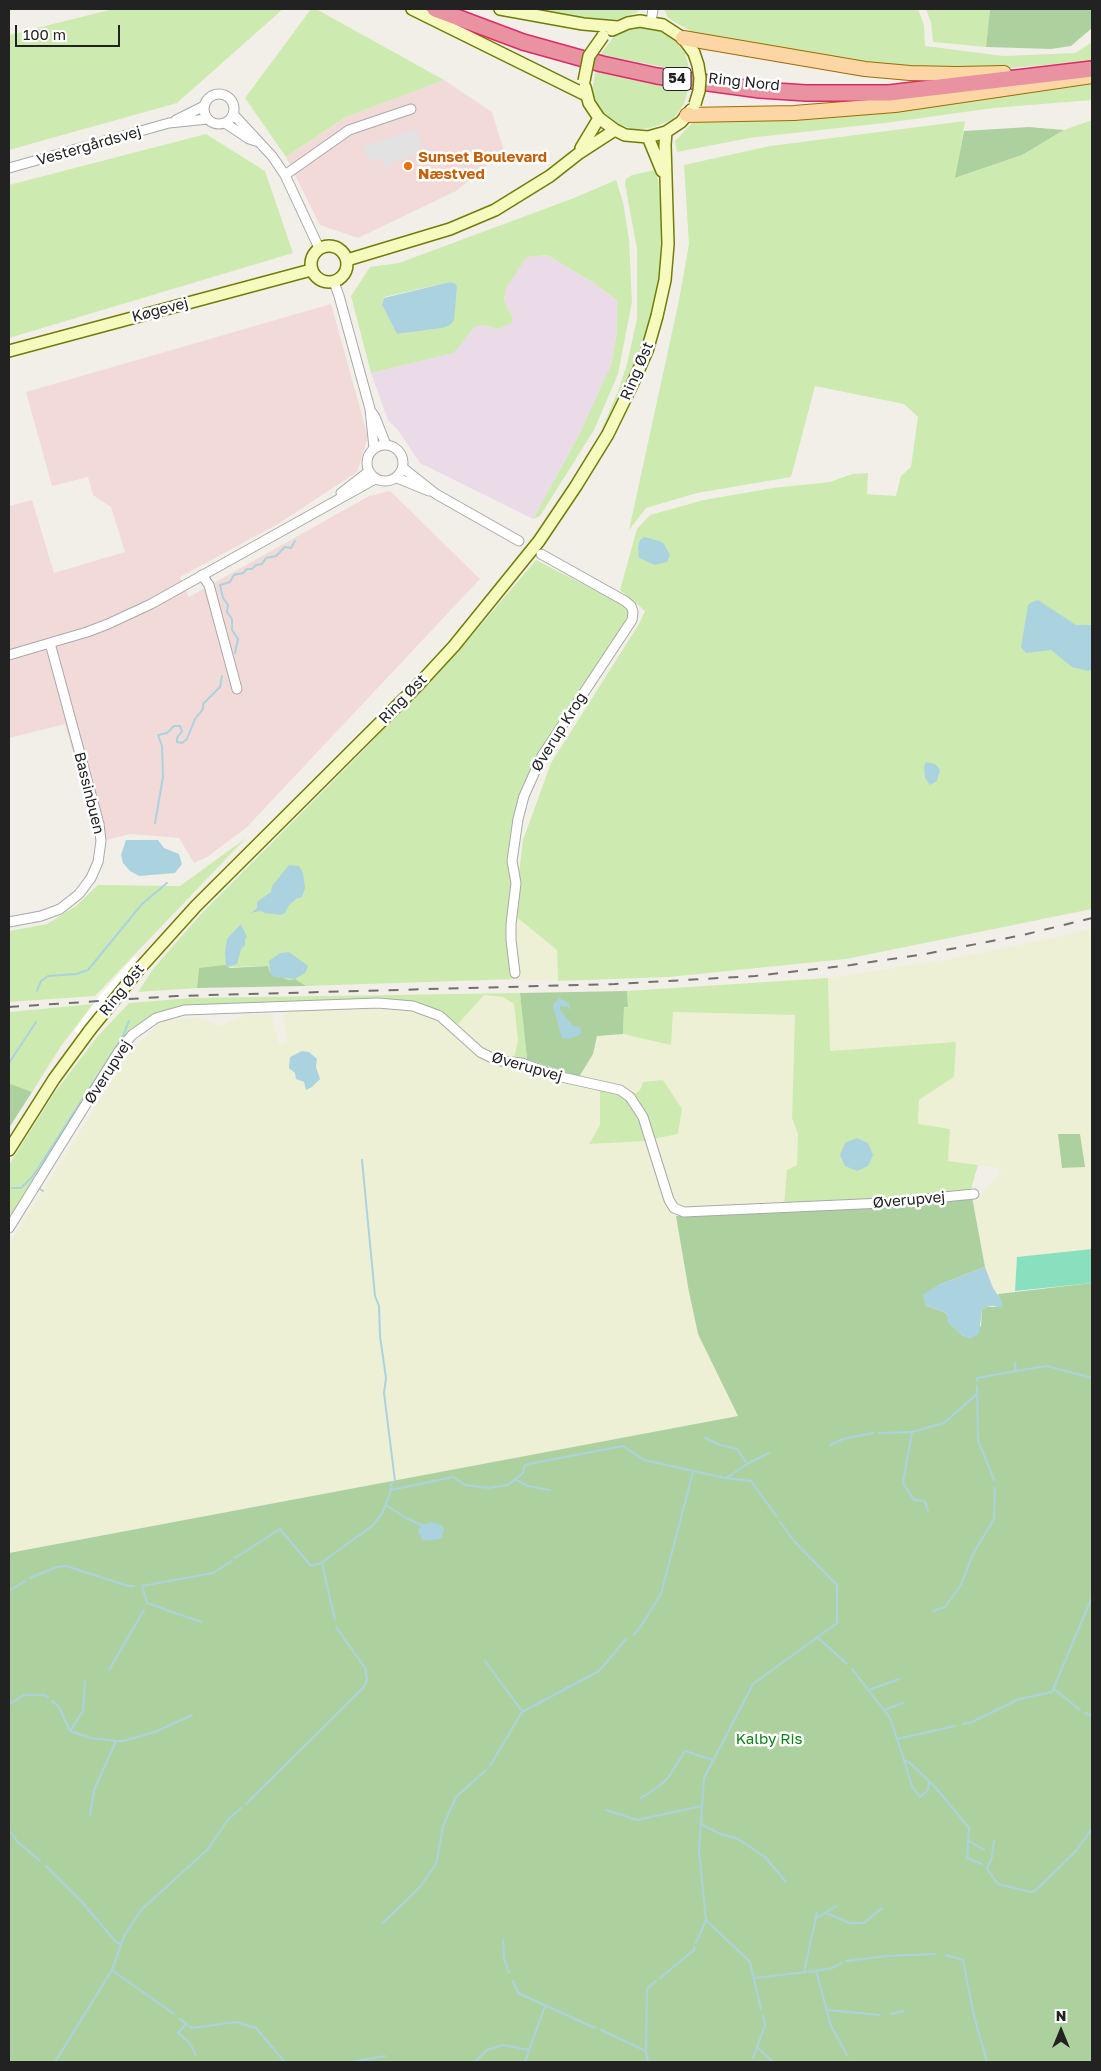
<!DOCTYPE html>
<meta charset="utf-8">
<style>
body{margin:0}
#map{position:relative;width:1101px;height:2071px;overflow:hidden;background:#f2efe9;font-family:"Golos Text",sans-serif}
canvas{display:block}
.frame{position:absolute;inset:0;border:10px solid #222;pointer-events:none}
.north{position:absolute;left:1036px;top:2006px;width:50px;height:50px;-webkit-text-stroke:4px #fff;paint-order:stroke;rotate:0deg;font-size:14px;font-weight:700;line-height:20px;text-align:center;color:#222}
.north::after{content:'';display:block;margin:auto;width:18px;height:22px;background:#222;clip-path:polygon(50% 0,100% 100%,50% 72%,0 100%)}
.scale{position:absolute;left:15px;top:25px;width:105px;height:22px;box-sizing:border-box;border:2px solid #222;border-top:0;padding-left:6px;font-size:15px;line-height:18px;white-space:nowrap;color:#222;-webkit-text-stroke:4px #fff;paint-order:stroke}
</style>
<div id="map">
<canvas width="1101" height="2071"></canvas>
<div class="frame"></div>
<div class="north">N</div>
<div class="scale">100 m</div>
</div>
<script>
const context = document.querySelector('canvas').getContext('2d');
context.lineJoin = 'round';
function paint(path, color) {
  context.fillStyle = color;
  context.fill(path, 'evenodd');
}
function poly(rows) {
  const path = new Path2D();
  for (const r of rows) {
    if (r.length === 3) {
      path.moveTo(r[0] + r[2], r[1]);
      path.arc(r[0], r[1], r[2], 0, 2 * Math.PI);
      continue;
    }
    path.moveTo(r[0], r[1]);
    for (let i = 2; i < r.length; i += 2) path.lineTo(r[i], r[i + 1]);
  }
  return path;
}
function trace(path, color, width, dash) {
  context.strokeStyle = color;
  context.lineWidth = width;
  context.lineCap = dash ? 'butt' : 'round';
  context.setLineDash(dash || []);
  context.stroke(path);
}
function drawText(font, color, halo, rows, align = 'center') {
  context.font = font + ' "Golos Text",sans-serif';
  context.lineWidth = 5;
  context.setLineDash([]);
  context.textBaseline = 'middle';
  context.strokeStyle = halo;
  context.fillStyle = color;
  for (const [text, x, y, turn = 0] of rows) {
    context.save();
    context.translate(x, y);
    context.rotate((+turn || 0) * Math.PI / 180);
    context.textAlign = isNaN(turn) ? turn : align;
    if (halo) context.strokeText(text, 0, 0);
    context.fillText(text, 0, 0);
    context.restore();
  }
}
const commercial = poly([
 [444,80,492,112,504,151,456,191,358,238,320,225,286,157,346,117],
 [331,304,368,437,357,472,278,524,180,577,189,597,369,496,390,491,480,579,246,828,207,857,194,863,179,838,130,834,95,843,94,824,65,724,9,738,9,506,32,500,54,573,125,552,111,507,93,495,88,477,52,486,26,392]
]);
const industrial = poly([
 [547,255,592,282,617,300,617,331,611,365,600,392,581,431,533,519,420,463,398,430,388,420,371,373,454,353,473,327,484,325,497,329,513,318,504,300,506,287,527,257]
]);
const farmland = poly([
 [514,915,557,950,558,981,518,979,514,955],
 [1092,928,1092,1249,1017,1257,1015,1291,998,1294,993,1288,985,1267,972,1197,983,1192,1002,1171,997,1168,948,1161,918,1124,919,1100,954,1077,829,1051,828,978,950,959,1052,938],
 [484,995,503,997,514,1004,518,1040,514,1058,501,1058,481,1050,458,1024],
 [624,1007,673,1012,795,1015,792,1118,798,1134,797,1165,787,1170,784,1206,685,1210,676,1207,670,1200,653,1139,678,1134,682,1109,641,1088,637,1093,632,1093,622,1087,600,1083,600,1125,589,1144,646,1141,666,1201,676,1216,689,1292,698,1334,739,1416,9,1553,9,1244,128,1055,148,1034,163,1021,196,1017,221,1026,245,1015,271,1014,279,1044,287,1042,283,1017,289,1009,401,1008,437,1018,476,1056,503,1065,527,1059,579,1077,593,1054,597,1036]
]);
const grass = poly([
 [113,9,283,9,177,103,9,150,9,35],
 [311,9,316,9,444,80,346,117,286,157,245,98],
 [513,9,641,9,636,13,605,23],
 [664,9,918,9,924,25,925,46,1004,56,1075,53,1092,42,1092,61,986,70,869,65,694,33,668,18],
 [926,9,990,9,986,47,933,42,931,22],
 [634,28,654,28,673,38,685,53,690,72,600,55,615,35],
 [596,69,689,86,684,104,673,119,654,127,636,130,616,124,600,111,592,92],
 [1092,83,1092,100,993,108,893,122,749,138,677,152,675,141,693,122],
 [1092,120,1092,909,846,959,669,977,558,981,557,950,514,915,523,840,551,763,639,624,645,611,620,590,637,529,650,515,704,500,773,488,830,482,852,474,868,473,867,494,896,496,901,476,911,467,918,417,904,404,815,386,791,477,697,493,646,508,629,530,679,300,689,244,684,165,770,146,965,121,956,178,1022,155,1064,130],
 [206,134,265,171,293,253,9,338,9,185],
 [655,170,658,180,661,215,660,275,656,297,640,355,619,403,602,434,601,431,618,391,627,364,637,319,637,249,625,184,626,179,632,175],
 [616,180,623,202,629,239,632,302,618,374,594,430,540,516,533,519,581,431,611,365,617,331,617,300,592,282,547,255,527,257,506,288,504,300,513,318,511,324,497,329,484,325,474,327,454,353,371,373,351,296,370,267,399,263,574,198],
 [450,282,457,288,456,297,455,303,442,328,397,334,382,305,384,297],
 [536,560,627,607,629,612,628,619,546,743,530,771,521,794,513,871,509,924,518,979,306,986,295,979,289,980,270,973,268,966,199,968,197,988,138,992,153,969,201,914,369,745,424,683,458,652],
 [246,838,95,996,9,1002,9,931,47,924,76,906,98,885,180,886],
 [828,978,830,1051,956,1042,954,1077,919,1100,918,1124,950,1129,948,1161,978,1165,970,1192,784,1206,787,1170,797,1165,798,1134,792,1118,795,1015,673,1012,671,1045,623,1034,624,1007,628,1006,627,991],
 [520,993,527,1059,514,1058,518,1040,514,1004,503,997,484,995,458,1024,438,1011,425,1007,182,1007,152,1015,138,1025,127,1036,9,1221,9,1165,55,1092,97,1037,129,1003,191,998],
 [93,1004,61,1046,32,1092,11,1084,9,1087,9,1012],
 [663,1080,682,1109,678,1134,653,1139,638,1102,632,1093,637,1093,641,1088,643,1082],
 [600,1089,619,1093,629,1101,635,1108,646,1141,589,1144,600,1125]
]);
const forest = poly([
 [990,9,1092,9,1092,28,1071,46,1051,49,986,47],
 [1029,127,1064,130,1022,155,955,178,964,131],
 [225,965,230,968,268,966,270,973,289,980,295,979,306,986,197,988,199,968],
 [627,991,628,1007,624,1007,623,1034,597,1036,593,1054,579,1077,527,1059,520,993],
 [11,1084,32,1092,9,1128,9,1087],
 [1058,1134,1080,1134,1085,1167,1062,1168],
 [972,1197,985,1267,938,1285,925,1305,946,1313,949,1323,963,1336,981,1326,982,1309,986,1307,1002,1307,998,1294,1092,1283,1092,2062,9,2062,9,1553,738,1416,698,1334,689,1292,676,1216]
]);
const pitch = poly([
 [1092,1249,1092,1283,1015,1291,1017,1257]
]);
const parking = poly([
 [417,129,423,147,417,149,419,154,389,164,389,167,385,168,381,160,369,159,362,147]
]);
const water = poly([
 [450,282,456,284,457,288,454,320,450,325,442,328,397,334,382,305,384,298],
 [644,537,660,541,664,544,670,555,667,562,655,565,639,558,638,546,640,540],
 [1038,600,1076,625,1092,625,1092,669,1089,671,1072,667,1051,650,1026,653,1021,647,1028,605,1032,602],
 [926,762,935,764,940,770,937,781,930,785,925,778,924,766],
 [126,840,158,840,164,848,179,854,182,864,175,873,139,876,130,871,123,863,121,855],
 [289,865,299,866,303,873,305,888,302,897,296,899,289,905,285,913,281,915,265,913,260,911,251,913,257,908,257,902,271,892,272,886],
 [241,924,247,937,245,939,245,945,241,949,237,964,226,967,225,952,227,939],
 [289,952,307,965,308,967,305,973,295,979,274,977,270,973,269,961,280,953],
 [559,998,569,1003,570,1009,569,1010,568,1006,565,1007,560,1006,560,1010,573,1026,580,1027,582,1032,579,1035,568,1039,562,1038,553,1007,553,1004],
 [302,1051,309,1052,317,1059,316,1067,320,1079,312,1087,306,1090,304,1082,296,1079,295,1073,289,1068,290,1057],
 [857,1138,868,1143,873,1155,868,1166,857,1171,845,1166,840,1155,845,1143],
 [985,1267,993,1288,1002,1301,1002,1308,993,1306,986,1307,982,1309,979,1334,970,1339,963,1336,948,1323,946,1313,925,1305,923,1295,938,1285],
 [431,1522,441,1525,444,1528,442,1537,440,1539,423,1541,418,1531,421,1526]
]);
const pier = poly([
 [134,957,151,967,122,1001,90,1042,74,1031,100,995]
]);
const stream = poly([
 [235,653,238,639,232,630,232,619,227,612,228,605,223,598,220,585,230,582,234,575,243,573,247,569,252,569,256,565,262,564,266,558,276,556,285,547,291,548,295,541],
 [155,823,163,777,162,746,158,735,167,733,174,726,180,726,182,731,177,738,177,742,182,743,187,739,195,719,203,709,203,704,220,687,222,676],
 [37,991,41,981,48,976,76,974,88,970,142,904,167,883],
 [9,1063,36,1022],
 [12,1188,21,1188,33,1176,122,1038,129,1021],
 [40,1189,43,1191],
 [1016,1371,1047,1366,1092,1378],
 [977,1381,977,1378,1016,1371,1015,1363],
 [977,1386,978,1440,994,1480],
 [912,1432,903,1483,914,1500,925,1501,928,1511],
 [879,1433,912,1432,944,1423,977,1394],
 [705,1438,720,1445,737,1449,747,1464],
 [830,1445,843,1439,873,1433],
 [726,1478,747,1464,769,1453],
 [516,1480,528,1486,550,1490],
 [391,1490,453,1477,465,1485,488,1488,508,1485,523,1473,524,1466,528,1464,623,1446,644,1460,725,1478,751,1481,777,1517],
 [386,1505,406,1518,424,1526],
 [235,1558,280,1529,311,1566,321,1563,372,1526,382,1514,390,1494,391,1484,395,1481,384,1393,386,1378,380,1336,379,1306,375,1296,362,1160],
 [322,1564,335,1620],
 [30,1578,57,1567,66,1566,128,1586,134,1586],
 [9,1591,25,1581],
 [933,1611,945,1607,961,1585,973,1554,994,1519,995,1488],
 [201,1622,147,1603,142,1586,213,1573,232,1561],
 [634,1635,643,1623,661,1594,693,1472],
 [817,1637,847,1664],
 [485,1661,522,1711],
 [852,1669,890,1718,904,1760,910,1763,935,1787,969,1828,967,1858,982,1864],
 [109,1670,144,1610],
 [1054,1689,1080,1710],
 [869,1690,899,1679],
 [52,1701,59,1707,70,1731,91,1738,116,1741,123,1741,155,1732,192,1715],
 [9,1704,24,1695,44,1695,48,1697],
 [884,1710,903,1703],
 [1085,1713,1092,1716],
 [963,1724,972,1722,1019,1699,1052,1692,1092,1597],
 [70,1731,83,1711,85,1681],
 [897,1739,955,1726],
 [904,1760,912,1786,920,1797,928,1790,929,1781],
 [490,1766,522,1712,599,1671,626,1639],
 [641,1798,658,1787,668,1778,685,1751,713,1760],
 [246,1804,364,1687,367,1679,365,1668,336,1627],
 [606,1810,637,1820,702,1806],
 [90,1815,94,1790,116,1741],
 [701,1824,718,1833,738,1839,765,1857,786,1882],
 [9,1830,18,1842,40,1861],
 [994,1840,992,1857,987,1869,998,1884,1031,1892,1035,1891,1075,1852,1092,1829],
 [969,1841,984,1850],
 [46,1866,81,1901,116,1942,120,1944],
 [826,1913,850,1923,864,1923,882,1908],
 [817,1918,836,1906],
 [706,1920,750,1962,761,2009],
 [383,1923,420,1887,436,1864,443,1826,456,1797,486,1770],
 [503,1940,504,1959,509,1973],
 [696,1943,706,1920,699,1851,704,1778,753,1684,837,1623,837,1585,794,1541,780,1522],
 [946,1955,963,1960,974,2016,987,2062],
 [846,1961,886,1956,935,1954],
 [113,1971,174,2014],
 [816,1971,831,2026,847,2055],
 [804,1972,817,1913],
 [660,1978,694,1950,694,1947],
 [754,1978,816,1971,832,1968,842,1963],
 [513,1981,518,1993,595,2028],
 [828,2010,880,2015],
 [891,2014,903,2011],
 [180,2019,192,2028,236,2022,256,2028,285,2062],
 [186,2024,178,2033,189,2042,196,2055],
 [601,2030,646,2051],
 [758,2048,773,2062],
 [753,2058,765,2025,763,2016],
 [851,2061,851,2062],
 [55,2062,112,1970,124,1936,141,1910,208,1849,227,1821,241,1808],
 [352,2062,385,2056],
 [475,2062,487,2050,503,2045,529,2050],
 [525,2062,545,2006],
 [648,2062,646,2051,647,1989,656,1981]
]);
const street = poly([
 [651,22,653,9],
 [219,109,15],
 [234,115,272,156,285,175,319,248],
 [176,120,204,106],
 [225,123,249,139,259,142],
 [9,168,169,123,208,119],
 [285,175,349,130,411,109],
 [334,282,339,296,370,409,374,448],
 [370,410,375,417,386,445],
 [385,463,18],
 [403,468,436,494,519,541],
 [397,478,429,491],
 [341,493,368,472],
 [202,575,209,585,237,689],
 [9,655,87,632,108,624,151,604,375,479],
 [9,922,41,916,60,909,79,894,91,878,98,862,101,841,99,824,50,643],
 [515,973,511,940,511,924,516,883,512,861,518,819,524,796,542,756,632,620,633,612,631,606,625,601,541,554],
 [9,1228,119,1051,132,1035,156,1018,184,1010,378,1003,413,1006,440,1016,480,1052,490,1057,501,1061,522,1063,557,1076,620,1090,630,1097,643,1117,669,1200,674,1208,684,1212,883,1203,974,1194]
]);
const secondary = poly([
 [412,9,586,95],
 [500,9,583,24,617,27],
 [612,30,628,23,640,21,663,25,683,38,694,53],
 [585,87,589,103,599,118,615,130,625,135,648,137,666,132,681,122,691,110],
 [648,137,662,171],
 [581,148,599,118],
 [329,264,18],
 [347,260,450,229,495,210,550,176,578,154,615,130],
 [9,351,311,270],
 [140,968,196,906,418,685,454,646,539,541,576,486,608,434,632,385,647,351,657,316,665,280,668,244,665,145,666,132],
 [9,1150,54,1079,90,1030]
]);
const primary = poly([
 [683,38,865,69,910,73,957,74,1004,73],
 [687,115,794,113,895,105,1092,76]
]);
const highway = poly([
 [435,9,523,42,602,64,657,76,760,90,806,93,889,93,1092,69]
]);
const rail = poly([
 [9,1007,176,996,615,984,755,976,851,965,925,954,1023,935,1092,918]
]);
const secondaryBridge = poly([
 [694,53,698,65,700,78,699,91,695,104],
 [584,81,589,56,603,36],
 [90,1030,140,968]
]);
const markers = [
 [408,166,5,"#e8710a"]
];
const shields = [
 [677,79,28]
];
const shieldNames = [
 ["54",677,79]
];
const streetNames = [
 ["Ring Nord",744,82,6],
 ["Vestergårdsvej",89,146,-16],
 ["Køgevej",160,310,-15],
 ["Ring Øst",637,371,-67],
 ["Ring Øst",403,699,-46],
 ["Øverup Krog",559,732,-58],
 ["Bassinbuen",89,793,76],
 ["Ring Øst",122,990,-51],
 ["Øverupvej",527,1067,16],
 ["Øverupvej",108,1072,-57],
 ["Øverupvej",909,1200,-5]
];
const foodNames = [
 ["Sunset Boulevard",418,157],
 ["Næstved",418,174]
];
const parkNames = [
 ["Kalby Ris",769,1739]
];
paint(commercial, '#f2dad9');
paint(industrial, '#ebdbe8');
paint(farmland, '#eef0d5');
paint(grass, '#cdebb0');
paint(forest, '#add19e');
paint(pitch, '#88e0be');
paint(parking, '#e2e2e2');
paint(water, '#aad3df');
paint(pier, '#fff');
trace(stream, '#aad3df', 2);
trace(street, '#a9a9a9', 11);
trace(secondary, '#707d05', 14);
trace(primary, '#a06b00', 16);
trace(highway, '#dc2a67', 18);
trace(street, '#fff', 9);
trace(secondary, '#f7fabf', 11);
trace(primary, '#fcd6a4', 14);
trace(highway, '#e892a2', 15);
trace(rail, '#707070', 2, [10, 10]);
trace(secondaryBridge, '#707d05', 14, []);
trace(secondaryBridge, '#f7fabf', 11);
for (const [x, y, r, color] of markers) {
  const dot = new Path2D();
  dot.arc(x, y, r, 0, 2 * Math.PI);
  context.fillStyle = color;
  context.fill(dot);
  trace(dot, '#fff', 2);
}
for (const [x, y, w] of shields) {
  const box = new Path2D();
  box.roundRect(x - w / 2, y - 11.5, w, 23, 4);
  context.fillStyle = '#fff';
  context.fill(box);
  trace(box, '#222', 1);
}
drawText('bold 14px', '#222', null, shieldNames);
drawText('15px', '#222', '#fff', streetNames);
drawText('bold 15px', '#c56008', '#fff', foodNames, 'left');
drawText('15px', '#0c8416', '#fff', parkNames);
</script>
